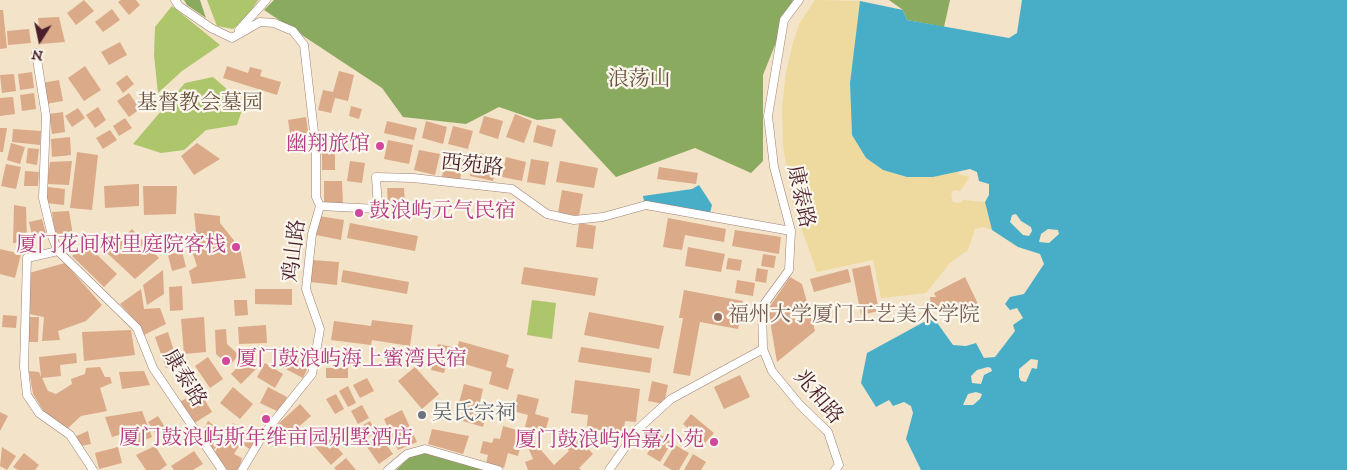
<!DOCTYPE html>
<meta charset="utf-8">
<style>
body{margin:0}
#map{position:relative;width:1347px;height:470px;overflow:hidden;background:#f3e3c8;font-family:"IM FELL DW Pica",serif}
canvas{display:block}
.north{position:absolute;left:15px;top:15px;width:50px;height:50px;-webkit-text-stroke:4px #fbf7ec;paint-order:stroke;rotate:190deg;font-size:14px;font-weight:700;line-height:20px;text-align:center;color:#4a1f2b}
.north::after{content:'';display:block;margin:auto;width:18px;height:22px;background:#4a1f2b;clip-path:polygon(50% 0,100% 100%,50% 72%,0 100%)}
</style>
<div id="map">
<canvas width="1347" height="470"></canvas>
<div class="north">N</div>
</div>
<script>
const context = document.querySelector('canvas').getContext('2d');
context.lineJoin = 'round';
function paint(path, color) {
  context.fillStyle = color;
  context.fill(path, 'evenodd');
}
function poly(rows) {
  const path = new Path2D();
  for (const r of rows) {
    path.moveTo(r[0], r[1]);
    for (let i = 2; i < r.length; i += 2) path.lineTo(r[i], r[i + 1]);
  }
  return path;
}
function trace(path, color, width, dash) {
  context.strokeStyle = color;
  context.lineWidth = width;
  context.lineCap = dash ? 'butt' : 'round';
  context.setLineDash(dash || []);
  context.stroke(path);
}
function drawText(font, color, halo, rows, align = 'center') {
  context.font = font + ' "IM FELL DW Pica","Noto Serif SC",serif';
  context.lineWidth = 4.5;
  context.setLineDash([]);
  context.textBaseline = 'middle';
  context.strokeStyle = halo;
  context.fillStyle = color;
  for (const [text, x, y, turn = 0] of rows) {
    context.save();
    context.translate(x, y);
    context.rotate((+turn || 0) * Math.PI / 180);
    context.textAlign = isNaN(turn) ? turn : align;
    if (halo) context.strokeText(text, 0, 0);
    context.fillText(text, 0, 0);
    context.restore();
  }
}
const green = poly([
 [207,0,258,0,248,16,233,29,217,26],
 [172,6,220,45,182,71,158,93,154,55,155,27],
 [213,77,244,104,237,125,206,130,184,150,161,153,133,144,185,83],
 [532,300,556,303,552,339,527,335]
]);
const forest = poly([
 [184,0,200,0,206,18,187,5],
 [274,0,793,0,763,75,763,161,751,173,695,148,616,177,561,118,537,120,499,107,466,124,403,117,382,88,264,10],
 [889,0,950,0,944,27,907,20,903,10],
 [428,452,485,470,396,470,412,455]
]);
const sand = poly([
 [815,0,860,1,850,83,852,135,866,158,883,170,907,177,933,177,960,170,958,174,970,177,960,191,954,190,951,194,953,202,960,203,963,200,985,202,992,230,983,227,975,229,968,250,950,263,926,293,881,298,873,260,817,272,793,205,783,146,782,108,786,72,793,43,799,24]
]);
const water = poly([
 [1022,0,1347,0,1347,470,921,470,906,439,913,413,911,406,904,402,893,406,889,400,876,407,861,383,867,353,933,317,953,345,966,346,976,343,984,358,995,357,1015,331,1013,325,1023,318,1017,308,1010,310,1005,304,1010,297,1024,294,1044,264,1040,254,1018,247,992,230,985,202,989,195,989,184,979,181,977,172,970,169,933,177,907,177,883,170,866,158,852,135,850,83,860,1,903,10,907,20,1009,38,1017,33],
 [1016,214,1021,221,1031,227,1032,231,1029,236,1023,235,1010,222,1012,215],
 [1048,229,1058,230,1059,234,1049,243,1039,242,1041,234],
 [1031,359,1038,360,1037,369,1032,368,1026,382,1021,381,1019,377,1019,369],
 [988,367,991,368,992,371,984,375,981,384,972,383,971,376,977,370],
 [976,392,982,394,980,399,973,405,963,405,968,394],
 [699,185,712,205,710,213,644,201,643,196,692,189]
]);
const building = poly([
 [84,0,94,11,76,25,67,13],
 [121,0,136,0,140,5,129,15,118,2],
 [112,9,120,20,103,32,95,22],
 [0,10,3,10,7,48,0,49],
 [59,17,65,42,41,44,38,18],
 [29,29,31,43,8,45,7,31],
 [120,42,127,55,109,65,101,52],
 [85,66,101,90,84,101,68,78],
 [227,66,248,73,250,67,262,70,260,76,281,82,277,95,223,78],
 [339,71,354,75,348,101,335,98,331,113,318,110,323,90,333,92],
 [32,72,34,88,20,90,18,74],
 [14,74,16,91,2,93,0,75],
 [127,75,134,84,123,93,116,83],
 [59,80,63,101,46,104,42,83],
 [34,93,36,109,22,111,20,95],
 [129,93,140,109,129,117,117,101],
 [13,97,15,114,0,116,0,98],
 [351,106,362,109,359,119,349,116],
 [98,107,106,120,95,128,86,115],
 [78,108,85,118,72,127,65,116],
 [63,112,65,132,52,134,49,114],
 [515,114,532,121,524,143,506,137],
 [484,116,503,121,498,139,479,133],
 [306,117,310,145,292,147,288,120],
 [125,118,132,128,119,136,113,126],
 [387,121,417,128,414,140,384,133],
 [426,121,447,127,443,144,422,138],
 [537,125,556,130,552,147,533,142],
 [453,126,473,131,468,149,448,144],
 [0,128,7,128,3,152,0,152],
 [13,129,41,131,40,145,12,142],
 [110,130,117,140,103,149,96,138],
 [70,137,71,155,52,157,51,139],
 [388,140,413,145,409,164,384,159],
 [11,143,25,147,20,164,7,160],
 [197,143,220,159,194,175,181,156],
 [28,148,39,149,37,165,26,163],
 [419,150,440,154,435,175,414,170],
 [77,152,98,155,92,210,70,208],
 [475,152,498,157,493,181,470,176],
 [322,153,335,153,335,170,322,170],
 [447,155,464,159,460,180,442,177],
 [506,157,526,162,522,181,502,177],
 [531,159,549,162,545,185,527,182],
 [72,161,69,185,47,184,50,162],
 [350,161,365,163,362,183,347,181],
 [560,161,598,168,594,188,556,182],
 [6,164,21,167,16,189,1,186],
 [659,167,698,173,696,184,657,179],
 [25,171,39,172,38,186,24,186],
 [324,181,342,181,343,205,324,205],
 [139,184,139,206,105,208,104,186],
 [143,186,177,186,176,214,144,215],
 [48,187,65,189,64,205,46,203],
 [387,188,404,188,405,207,388,208],
 [562,190,583,194,579,216,558,213],
 [14,205,26,207,27,242,13,243],
 [69,211,73,235,55,237,52,212],
 [194,213,220,216,220,223,240,248,246,278,192,284,189,271,197,266,188,239,196,231],
 [319,216,344,220,341,240,316,235],
 [668,218,726,229,724,242,685,235,682,250,663,247],
 [42,219,47,237,33,240,29,222],
 [350,223,418,236,415,251,347,238],
 [579,223,596,226,593,249,576,247],
 [132,229,159,258,135,279,107,253],
 [735,230,781,237,779,254,732,246],
 [85,243,117,274,104,287,72,256],
 [688,247,725,254,721,272,685,266],
 [0,249,21,254,15,278,0,274],
 [182,251,186,267,172,271,168,255],
 [763,254,776,256,774,268,761,266],
 [728,258,742,260,740,271,726,269],
 [312,260,339,262,337,285,310,282],
 [65,263,102,305,86,321,58,331,60,340,42,341,44,317,29,314,29,273],
 [870,265,879,311,861,315,852,269],
 [524,267,598,278,595,296,521,284],
 [757,268,768,270,766,283,755,281],
 [848,269,851,282,814,292,810,279],
 [163,270,164,294,147,305,143,285],
 [343,270,409,282,407,294,341,282],
 [790,277,802,284,815,331,777,362,768,309],
 [965,277,979,306,974,309,979,319,971,323,965,314,950,304,931,308,930,297,936,297,934,293],
 [737,280,755,283,753,296,735,293],
 [182,286,183,310,170,311,169,287],
 [141,289,144,309,160,308,166,324,144,335,137,322,120,304],
 [255,289,292,289,292,305,255,304],
 [684,290,743,301,738,329,700,322,690,376,673,373,683,318,679,318],
 [234,300,247,300,248,315,235,316],
 [589,312,664,326,659,349,584,335],
 [3,315,17,316,16,328,2,327],
 [28,317,39,317,38,342,28,342],
 [204,317,206,352,184,354,181,319],
 [372,320,413,325,410,346,372,340,371,345,331,340,334,321,371,326],
 [266,325,267,343,239,344,238,327],
 [226,329,227,344,239,355,229,366,216,354,215,330],
 [131,330,135,355,84,361,82,332],
 [168,332,178,364,166,368,155,337],
 [459,341,509,355,506,367,514,369,508,390,489,384,492,372,454,361],
 [438,344,452,347,444,373,431,370],
 [581,347,652,358,650,373,578,362],
 [76,353,77,363,60,365,61,376,42,378,48,391,56,394,72,384,71,379,85,374,86,368,100,367,105,377,110,377,112,383,100,388,107,411,81,416,67,429,46,415,33,394,29,371,39,372,41,377,39,357],
 [289,353,310,363,303,378,282,367],
 [208,357,223,379,210,388,195,366],
 [246,358,257,368,241,384,231,374],
 [265,363,283,374,275,388,257,377],
 [415,367,439,394,422,409,398,381],
 [326,368,348,368,348,378,326,378],
 [144,371,150,385,122,389,119,372],
 [740,375,750,397,724,409,714,387],
 [367,378,374,391,360,398,353,385],
 [575,380,640,389,636,422,625,421,623,434,610,438,595,434,587,426,588,415,571,413],
 [652,381,668,385,664,404,648,401],
 [464,384,483,389,480,402,489,404,483,427,463,421,467,405,459,403],
 [348,386,356,403,348,407,339,391],
 [233,387,253,404,240,419,220,403],
 [268,387,287,397,279,412,260,403],
 [200,392,212,412,193,424,179,402],
 [336,394,344,409,335,414,326,399],
 [518,394,539,399,535,414,549,418,545,432,525,427,528,415,513,411],
 [300,404,311,416,286,438,276,426],
 [362,405,369,418,358,424,351,411],
 [402,410,417,442,398,450,384,419],
 [142,411,152,437,132,446,125,433,112,437,105,417],
 [0,412,8,416,0,431],
 [691,414,714,433,705,443,683,424],
 [158,416,170,435,160,441,148,422],
 [208,421,224,433,214,450,201,435],
 [370,421,377,432,353,446,346,435],
 [233,423,258,439,251,450,226,433],
 [503,426,524,432,518,456,508,453,504,468,486,463,488,455,480,453,483,441,492,443,494,438,500,439],
 [432,429,469,436,463,454,428,444],
 [88,431,91,444,81,446,74,437],
 [323,431,343,454,331,465,311,442],
 [379,434,393,454,379,464,365,444],
 [659,434,672,442,660,462,647,454],
 [225,435,239,446,234,454,242,458,239,470,227,470,215,452],
 [575,435,593,454,579,468,581,470,528,470,525,462,533,459,527,445,534,442,554,465,569,451,564,445],
 [675,445,689,453,679,470,672,470,663,465],
 [155,446,167,465,160,470,146,470,136,455],
 [2,447,16,456,7,470,0,466],
 [118,447,122,463,99,469,95,453],
 [194,451,203,464,193,470,174,470,171,466],
 [24,453,39,465,35,470,18,470,13,467],
 [693,454,706,462,701,470,684,470],
 [346,458,356,470,336,470,334,468]
]);
const minor = poly([
 [175,0,179,6,211,28,232,38,260,22,274,23,293,31,304,45,316,149,316,197,320,206,312,234,306,289,320,329,312,374,263,435,242,470],
 [239,30,266,0],
 [36,53,46,116,43,198,52,236,58,251,137,328,153,368,222,470],
 [320,206,378,209,376,177,413,178,512,189,547,214,574,220,603,217,646,205,791,231],
 [58,251,27,258,24,367,27,395,39,413,70,435,93,470],
 [763,349,772,371,800,405,828,432,839,465,835,470],
 [388,470,407,454,425,449,498,470],
 [609,470,638,429,671,399,763,349,762,307,789,270,791,231,774,167,768,116,784,20,799,0]
]);
const markers = [
 [380,146,5,"#d1479c"],
 [359,213,5,"#d1479c"],
 [236,247,5,"#d1479c"],
 [718,317,5,"#8d6e63"],
 [226,361,5,"#d1479c"],
 [422,415,5,"#6b7280"],
 [266,419,5,"#d1479c"],
 [714,442,5,"#d1479c"]
];
const parkNames = [
 ["浪荡山",639,81],
 ["基督教会墓园",200,105]
];
const hotelNames = [
 ["幽翔旅馆",370,146],
 ["鼓浪屿元气民宿",369,213,"left"],
 ["厦门花间树里庭院客栈",226,247],
 ["厦门鼓浪屿海上蜜湾民宿",236,361,"left"],
 ["厦门鼓浪屿斯年维亩园别墅酒店",266,440,"center"],
 ["厦门鼓浪屿怡嘉小苑",704,442]
];
const streetNames = [
 ["西苑路",472,167,6],
 ["康泰路",799,197,78],
 ["鸡山路",296,251,-83],
 ["康泰路",183,379,59],
 ["兆和路",817,398,50]
];
const educationNames = [
 ["福州大学厦门工艺美术学院",728,317]
];
const worshipNames = [
 ["吴氏宗祠",432,415]
];
paint(green, '#adc56b');
paint(forest, '#8aaa5f');
paint(sand, '#eeda9e');
paint(water, '#48aec8');
paint(building, '#dbaa89');
trace(minor, '#9e817a', 9);
trace(minor, '#fff', 8);
for (const [x, y, r, color] of markers) {
  const dot = new Path2D();
  dot.arc(x, y, r, 0, 2 * Math.PI);
  context.fillStyle = color;
  context.fill(dot);
  trace(dot, '#fbf7ec', 2);
}
drawText('21px', '#68513e', '#fbf7ec', parkNames);
drawText('21px', '#b23c85', '#fbf7ec', hotelNames, 'right');
drawText('21px', '#4a1f2b', '#fbf7ec', streetNames);
drawText('21px', '#785e54', '#fbf7ec', educationNames, 'left');
drawText('21px', '#5b616d', '#fbf7ec', worshipNames, 'left');
</script>
